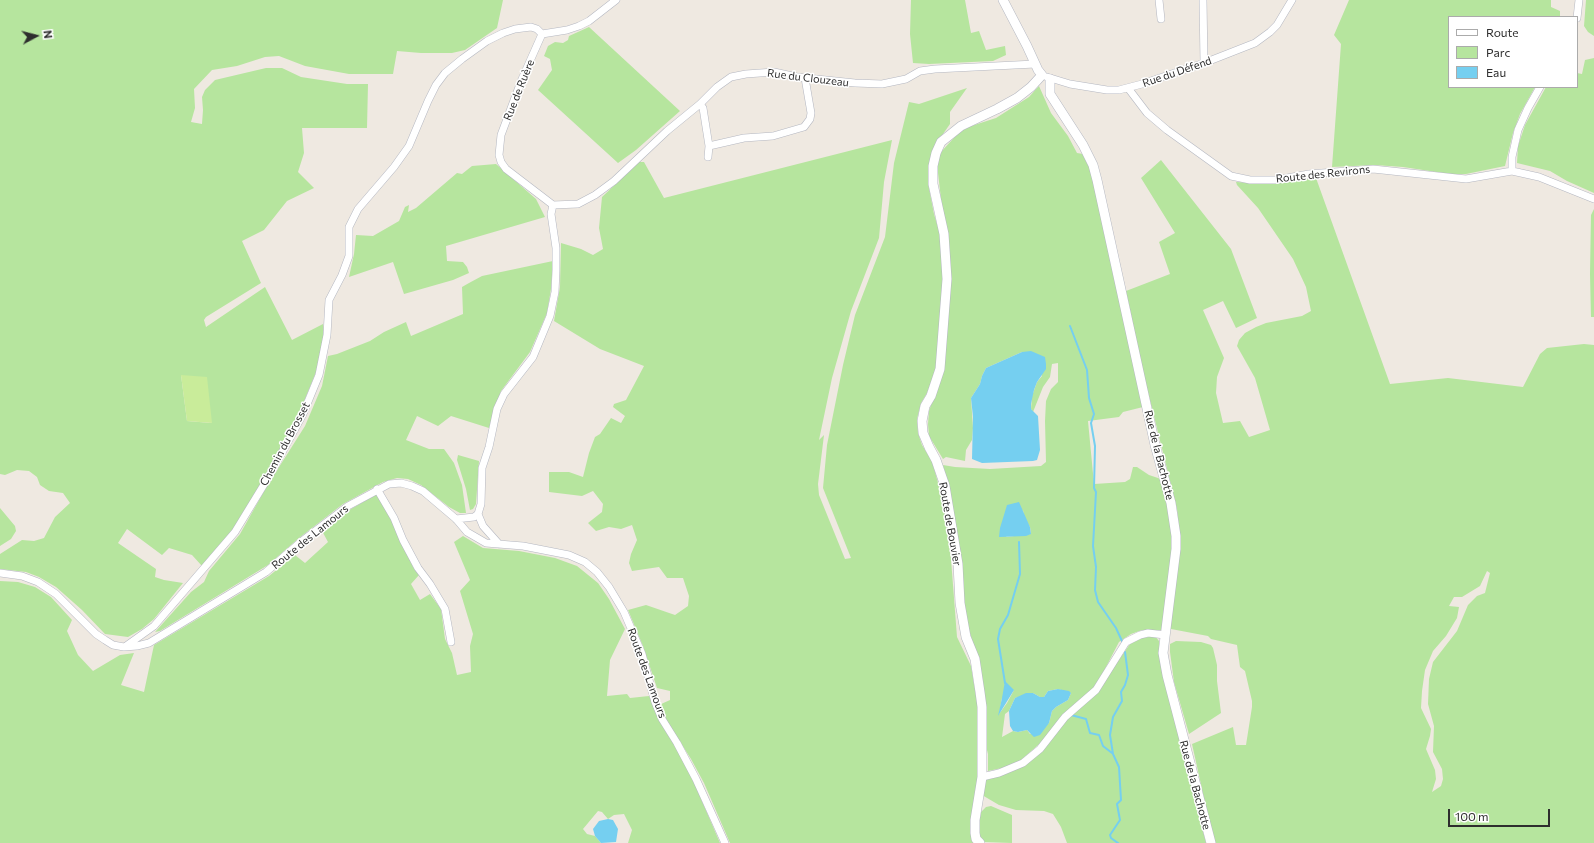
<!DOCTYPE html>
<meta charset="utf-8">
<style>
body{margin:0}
#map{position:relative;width:1594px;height:843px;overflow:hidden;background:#efe9e1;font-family:Commissioner,sans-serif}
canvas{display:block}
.legend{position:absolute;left:1448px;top:16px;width:130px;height:72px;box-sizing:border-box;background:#fff;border:1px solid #ababab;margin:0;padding:5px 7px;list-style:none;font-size:12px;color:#2e2e2e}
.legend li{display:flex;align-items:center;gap:8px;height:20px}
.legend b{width:20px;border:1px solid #ababab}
.north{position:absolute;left:16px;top:16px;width:40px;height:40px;-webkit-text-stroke:3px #fff;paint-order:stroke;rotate:83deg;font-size:11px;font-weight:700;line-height:16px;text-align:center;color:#2e2e2e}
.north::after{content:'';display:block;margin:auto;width:14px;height:18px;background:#2e2e2e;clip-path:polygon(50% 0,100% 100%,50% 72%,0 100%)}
.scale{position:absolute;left:1448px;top:809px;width:102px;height:18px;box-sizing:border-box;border:2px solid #2e2e2e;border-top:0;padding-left:5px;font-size:12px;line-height:14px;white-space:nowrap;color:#2e2e2e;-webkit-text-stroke:3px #fff;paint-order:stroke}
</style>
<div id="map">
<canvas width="1594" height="843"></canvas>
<ul class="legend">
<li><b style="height:5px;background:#fff"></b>Route</li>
<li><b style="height:11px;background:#b6e59e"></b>Parc</li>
<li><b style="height:11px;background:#75cff0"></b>Eau</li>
</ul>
<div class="north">N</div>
<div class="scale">100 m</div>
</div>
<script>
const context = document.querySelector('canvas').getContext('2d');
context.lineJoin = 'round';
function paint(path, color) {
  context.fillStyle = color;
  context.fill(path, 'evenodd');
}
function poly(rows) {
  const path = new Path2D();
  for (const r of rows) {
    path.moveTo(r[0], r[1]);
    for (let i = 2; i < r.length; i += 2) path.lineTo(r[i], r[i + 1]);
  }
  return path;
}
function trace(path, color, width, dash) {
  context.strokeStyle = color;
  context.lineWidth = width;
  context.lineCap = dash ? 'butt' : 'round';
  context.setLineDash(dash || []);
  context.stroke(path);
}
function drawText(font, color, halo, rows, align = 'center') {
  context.font = font + ' Commissioner,sans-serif';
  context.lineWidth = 3;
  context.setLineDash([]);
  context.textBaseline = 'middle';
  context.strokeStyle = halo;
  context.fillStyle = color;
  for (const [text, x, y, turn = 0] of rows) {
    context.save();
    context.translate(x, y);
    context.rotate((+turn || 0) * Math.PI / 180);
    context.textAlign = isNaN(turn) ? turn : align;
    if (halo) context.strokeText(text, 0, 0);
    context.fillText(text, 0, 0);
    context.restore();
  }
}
const green = poly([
 [0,0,503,0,497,28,465,50,452,53,421,53,397,51,393,74,349,74,305,66,279,56,265,57,237,66,212,70,194,89,195,108,191,122,202,124,203,110,202,97,205,90,215,80,266,68,282,68,301,77,347,84,368,84,367,128,302,128,304,153,298,172,314,188,287,201,264,230,242,241,261,283,206,317,204,320,206,327,265,287,292,340,323,324,324,333,316,372,296,421,249,504,232,532,202,566,192,555,169,548,162,555,127,529,118,543,156,569,155,577,164,580,183,583,154,619,142,629,128,637,105,634,82,610,56,587,39,577,26,572,0,569,0,554,22,540,34,541,44,538,55,517,70,503,63,493,49,491,40,485,37,477,29,471,17,470,5,475,0,474],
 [181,375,212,423,211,423,187,421],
 [911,0,965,0,971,33,979,31,986,50,1005,46,1006,55,993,61,929,64,913,63,910,34],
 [1349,0,1551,0,1551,7,1560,11,1560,17,1449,17,1449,87,1535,87,1520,114,1513,133,1505,166,1466,174,1450,174,1403,167,1375,165,1332,167,1341,44,1334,35],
 [1586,0,1594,0,1594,36,1588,32,1584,26],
 [589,27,680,111,636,150,618,163,538,90,552,70,550,59,544,56,548,46,555,42,563,43,568,40,569,36],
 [1594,58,1594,193,1567,181,1550,171,1517,163,1518,146,1525,125,1546,87,1577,87,1577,73,1582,74,1585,60],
 [1039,86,1051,113,1068,136,1077,153,1083,154,1090,167,1143,407,1123,412,1119,417,1088,421,1094,484,1125,482,1130,479,1133,467,1137,467,1149,475,1161,479,1167,501,1173,535,1172,549,1162,630,1142,630,1131,634,1119,642,1095,688,1062,716,1046,738,1037,746,1020,761,1002,768,988,771,988,754,985,742,987,708,976,653,965,617,949,487,943,465,955,467,990,469,1041,466,1046,462,1045,421,1046,401,1051,389,1058,382,1058,363,1052,364,1050,377,1043,387,1033,412,1031,409,1032,396,1037,382,1042,376,1022,352,986,368,982,376,980,384,971,398,973,428,972,440,966,450,965,461,946,457,943,459,929,436,928,424,929,411,941,375,951,286,938,173,938,162,941,152,962,129,996,118,1029,97],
 [1023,510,1024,517,1030,527,1031,534,1006,537],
 [1058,689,1071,693,1068,700,1056,707,1052,711,1049,723,1030,734,1027,730,1018,732,1013,731,1002,737,1005,714,1009,711,1015,698,1033,693,1040,697,1044,697,1048,691],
 [1014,690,1007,703,999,714,1002,698],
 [967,88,950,112,950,124,936,144,929,169,928,183,934,214,940,234,944,277,936,369,927,393,921,403,917,419,918,433,922,445,932,461,943,501,951,559,957,637,971,666,978,708,978,775,971,824,971,837,974,843,730,843,704,783,691,759,665,718,659,705,670,700,670,691,657,688,643,646,628,610,646,605,675,615,688,606,689,596,683,578,667,578,659,567,632,571,629,563,631,554,637,540,632,525,621,529,609,527,596,531,588,523,602,512,603,504,593,491,582,496,549,492,549,472,569,472,583,477,589,453,595,437,600,434,611,418,621,423,625,416,613,407,614,404,626,400,644,366,600,349,554,321,560,287,561,243,581,249,593,255,603,249,599,228,602,197,639,162,644,162,664,198,892,140,884,182,879,238,851,311,832,378,819,440,824,435,818,484,819,495,845,559,851,558,823,488,827,445,843,365,855,315,885,237,894,163,909,102,919,104],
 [1161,160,1231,249,1257,318,1236,328,1223,301,1203,310,1224,358,1217,377,1216,393,1223,423,1240,421,1249,437,1270,430,1255,378,1237,346,1239,340,1245,333,1256,327,1266,323,1302,316,1311,311,1306,287,1293,259,1258,208,1237,185,1236,182,1272,184,1316,178,1390,384,1448,378,1523,387,1540,354,1547,348,1584,344,1594,345,1594,843,1214,843,1192,744,1233,727,1236,745,1246,745,1252,707,1252,701,1245,671,1240,667,1237,645,1211,639,1208,636,1171,629,1170,624,1180,538,1177,509,1145,380,1126,291,1170,274,1159,242,1175,233,1141,178],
 [1487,571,1490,573,1485,593,1477,596,1468,605,1457,631,1433,662,1429,679,1428,704,1434,726,1433,752,1442,769,1443,779,1441,786,1432,792,1436,779,1435,770,1426,749,1430,736,1431,729,1421,708,1422,691,1425,670,1433,651,1446,636,1457,618,1459,607,1449,606,1454,597,1462,597,1480,586],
 [496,164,536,199,545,217,446,246,447,261,463,262,467,267,469,273,453,280,404,294,393,262,349,277,354,254,356,235,373,236,399,221,405,207,409,205,408,212,416,208,457,173,462,174,472,166],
 [1594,209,1594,317,1591,317,1590,274,1591,215],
 [553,261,551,289,547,313,530,352,501,391,489,428,451,416,438,426,417,416,406,440,429,449,444,449,454,463,462,485,466,513,460,513,449,507,421,485,408,479,397,478,383,482,343,504,299,538,268,565,160,631,155,632,191,592,204,582,209,571,240,534,267,486,305,426,322,386,328,356,337,354,370,341,384,332,406,322,411,336,463,314,462,287,469,283,482,276],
 [458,455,479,461,476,504,473,509,470,510,466,489,457,460],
 [377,494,392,519,413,567,419,575,411,584,420,600,430,594,441,609,445,639,452,653,457,675,471,672,470,646,473,634,460,591,470,580,454,542,463,536,483,548,519,551,555,558,577,566,598,583,609,599,625,629,610,660,607,696,627,694,630,698,649,696,692,778,720,843,628,843,632,830,624,814,614,815,608,819,602,812,598,811,583,829,587,834,595,836,601,843,0,843,0,581,18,582,35,587,51,597,72,620,67,631,78,655,93,671,120,655,134,653,121,685,144,692,154,645,269,576,295,555,305,563,328,542,322,531,351,509],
 [0,508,15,526,16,531,11,539,0,546],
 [1155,636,1159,641,1159,655,1206,843,1067,843,1061,827,1053,814,1044,811,1016,810,999,805,982,795,985,779,1024,765,1065,720,1086,703,1096,693,1130,644,1136,639],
 [1176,641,1201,642,1211,645,1213,648,1217,665,1217,681,1221,713,1189,734,1174,682,1170,652,1170,644],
 [991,806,1012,815,1012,843,983,842,979,834,979,823,981,812,986,807]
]);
const pitch = poly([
 [181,375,207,377,212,423,187,421]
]);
const water = poly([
 [1031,351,1045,357,1046,364,1046,369,1037,382,1034,390,1031,404,1031,409,1038,416,1040,450,1037,460,1033,461,982,463,972,459,973,417,971,398,980,384,982,376,986,368,1022,352],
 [1019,502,1030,527,1031,534,1026,536,999,537,1000,528,1007,505],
 [1005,681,1014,690,998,716,1002,698],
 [1058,689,1069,691,1071,693,1068,700,1056,707,1052,711,1049,723,1040,735,1034,737,1027,730,1018,732,1013,731,1010,726,1009,711,1015,698,1026,693,1033,693,1040,697,1044,697,1048,691],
 [608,819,613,820,618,829,616,842,601,843,595,836,593,829,599,821]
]);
const stream = poly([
 [1070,326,1087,370,1089,398,1094,414,1091,423,1095,446,1094,488,1096,492,1093,546,1096,567,1095,590,1098,602,1116,628,1122,641],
 [1005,683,998,639,1000,629,1008,615,1020,574,1019,542],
 [1071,715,1086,719,1090,733,1099,735,1103,746,1112,753],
 [1118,843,1111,838,1110,835,1120,820,1117,804,1121,800,1119,767,1113,754,1110,735,1113,717,1122,701,1121,692,1125,685,1128,675,1125,652]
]);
const minor = poly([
 [1159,0,1161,19],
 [1203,0,1204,63],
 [1577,18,1579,0],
 [1047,77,1070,84,1107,90,1119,90,1142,84,1204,63,1255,43,1270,32,1277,25,1292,0],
 [1128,88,1147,113,1167,130,1231,176,1250,180,1276,180,1309,174,1373,169,1466,179,1512,171,1539,177,1594,199],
 [700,104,703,108,709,146,708,157],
 [709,146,744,138,773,136,804,127,810,119,811,113,805,78],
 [1512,171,1512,157,1518,130,1528,108,1540,87],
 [553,205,578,204,595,195,614,181,667,131,700,104,717,87,731,77,746,74,774,72,797,77,855,83,882,84,906,79,920,71,935,69,1035,64],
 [553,205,506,169,501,162,499,155,501,135,522,79,542,34,567,30,579,26,589,21,616,0],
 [377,489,394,518,403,540,418,568,430,584,445,609,451,642],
 [478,514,483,526,499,544],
 [456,519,474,517,478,514,481,504,482,468,489,447,497,409,504,394,533,357,550,316,555,292,556,270,556,248,551,214,553,205],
 [0,573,22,576,38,582,56,594,96,634,105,640,113,645,124,647,137,646,149,643,266,572,302,541,348,506,389,484,401,483,412,486,423,491,456,519,467,532,486,543,523,546,569,555,585,562,597,572,609,587,624,612,642,654,655,702,662,719,677,743,696,779,725,843],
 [126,646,154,626,235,532,268,478,303,414,319,375,327,335,329,300,342,275,349,256,349,227,358,209,394,167,409,146,428,101,436,85,445,73,462,59,487,41,503,33,515,29,531,27,537,29,542,34],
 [982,777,999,773,1023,763,1040,749,1065,717,1096,690,1126,642,1140,635,1148,633,1165,635]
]);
const tertiary = poly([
 [1050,79,1050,94,1083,145,1093,165,1097,180,1155,445,1171,503,1176,536,1176,549,1163,653,1167,675,1211,843],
 [980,843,976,839,975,833,975,820,982,777,982,707,980,692,975,659,966,637,960,603,958,564,945,486,936,460,929,447,923,433,922,421,925,406,931,396,940,369,947,279,944,234,933,184,933,166,936,153,941,142,961,126,997,109,1017,98,1031,87,1042,75,1038,70,1027,46,1003,0]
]);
const streetNames = [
 ["Rue du Défend",1177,72,-19],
 ["Rue du Clouzeau",808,78,7],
 ["Rue de Ruère",519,90,-68],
 ["Route des Revirons",1323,174,-6],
 ["Chemin du Brosset",285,444,-62],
 ["Rue de la Bachotte",1159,455,76],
 ["Route de Bouvier",950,524,80],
 ["Route des Lamours",310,537,-39],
 ["Route des Lamours",647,673,70],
 ["Rue de la Bachotte",1195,785,75]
];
paint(green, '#b6e59e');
paint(pitch, '#c9ec9a');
paint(water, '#75cff0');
trace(stream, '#75cff0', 2);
trace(minor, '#b4b7c1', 8);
trace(tertiary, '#b4b7c1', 10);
trace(minor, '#fff', 7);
trace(tertiary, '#fff', 9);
drawText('11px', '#2e2e2e', '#fff', streetNames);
</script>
